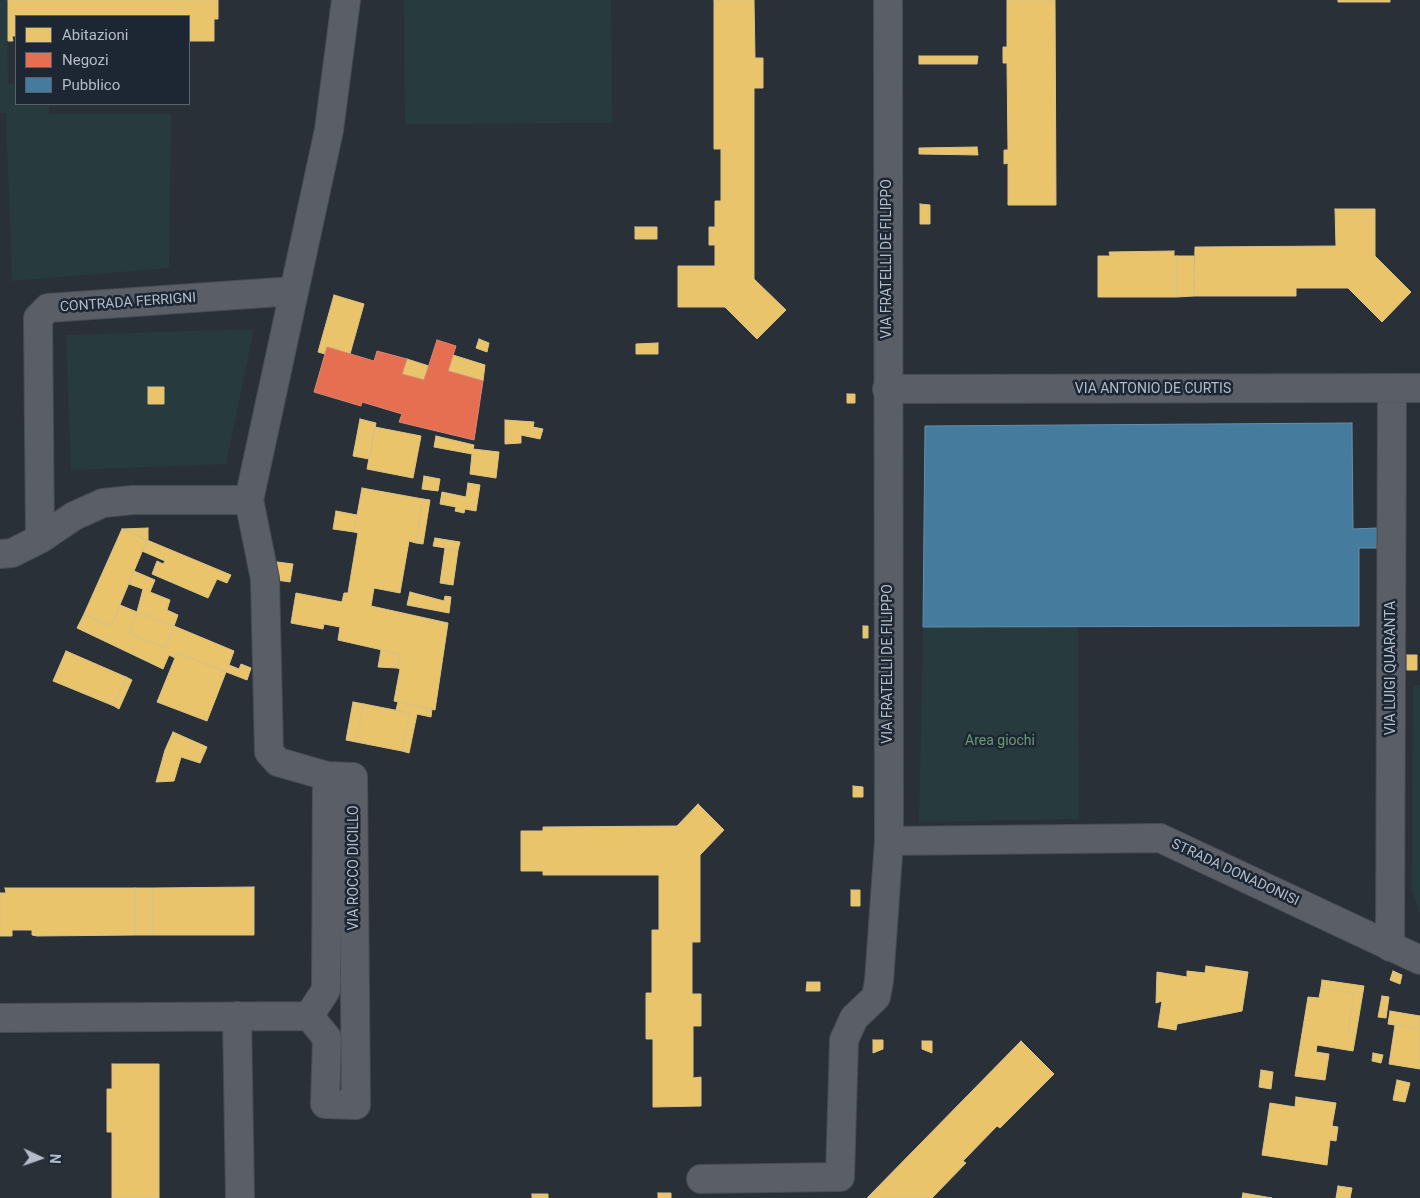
<!DOCTYPE html>
<style>
body{margin:0}
#map{position:relative;width:1420px;height:1198px;overflow:hidden;background:#2a3038;font-family:Roboto,sans-serif}
canvas{display:block}
.legend{position:absolute;left:15px;top:15px;width:175px;height:90px;box-sizing:border-box;background:#1d2633;border:1px solid #59626f;margin:0;padding:6px 9px;list-style:none;font-size:15px;color:#b4bcc9}
.legend li{display:flex;align-items:center;gap:10px;height:25px}
.legend b{width:25px;border:1px solid #59626f}
.north{position:absolute;left:15px;top:1133px;width:50px;height:50px;-webkit-text-stroke:4px #1d2633;paint-order:stroke;rotate:93deg;font-size:14px;font-weight:700;line-height:20px;text-align:center;color:#b4bcc9}
.north::after{content:'';display:block;margin:auto;width:18px;height:22px;background:#b4bcc9;clip-path:polygon(50% 0,100% 100%,50% 72%,0 100%)}
</style>
<div id="map">
<canvas width="1420" height="1198"></canvas>
<ul class="legend">
<li><b style="height:14px;background:#e9c46a"></b>Abitazioni</li>
<li><b style="height:14px;background:#e76f51"></b>Negozi</li>
<li><b style="height:14px;background:#457b9d"></b>Pubblico</li>
</ul>
<div class="north">N</div>
</div>
<script>
const context = document.querySelector('canvas').getContext('2d');
context.lineJoin = 'round';
function paint(path, color) {
  context.fillStyle = color;
  context.fill(path, 'evenodd');
}
function poly(rows) {
  const path = new Path2D();
  for (const r of rows) {
    path.moveTo(r[0], r[1]);
    for (let i = 2; i < r.length; i += 2) path.lineTo(r[i], r[i + 1]);
  }
  return path;
}
function trace(path, color, width, dash) {
  context.strokeStyle = color;
  context.lineWidth = width;
  context.lineCap = dash ? 'butt' : 'round';
  context.setLineDash(dash || []);
  context.stroke(path);
}
function drawText(font, color, halo, rows, align = 'center') {
  context.font = font + ' Roboto,sans-serif';
  context.lineWidth = 5;
  context.setLineDash([]);
  context.textBaseline = 'middle';
  context.strokeStyle = halo;
  context.fillStyle = color;
  for (const [text, x, y, turn = 0] of rows) {
    context.save();
    context.translate(x, y);
    context.rotate((+turn || 0) * Math.PI / 180);
    context.textAlign = isNaN(turn) ? turn : align;
    if (halo) context.strokeText(text, 0, 0);
    context.fillText(text, 0, 0);
    context.restore();
  }
}
const green = poly([
 [0,0,7,0,8,84,16,84,16,104,49,104,49,114,171,114,169,268,12,281,6,113,0,113],
 [404,0,611,0,612,123,405,124],
 [254,329,226,464,71,470,66,335],
 [923,627,1078,627,1079,819,919,822],
 [1413,685,1420,685,1420,913,1412,890]
]);
const homes = poly([
 [8,0,218,0,218,19,214,19,214,41,189,41,189,16,16,16,16,36,12,36,13,41,8,41,8,0],
 [714,0,754,0,755,58,763,58,763,88,754,88,754,279,786,310,757,339,725,307,678,307,678,266,715,266,715,245,709,245,709,227,715,227,715,201,721,201,721,149,714,149,714,0],
 [1007,0,1055,0,1056,205,1008,205,1008,163,1004,164,1004,150,1008,150,1007,63,1003,63,1003,47,1007,47,1007,0],
 [1338,0,1390,0,1390,2,1338,2,1338,0],
 [919,56,978,56,977,64,919,64,919,56],
 [977,147,978,155,919,154,919,148,977,147],
 [920,204,930,205,930,224,920,224,920,204],
 [1335,209,1375,209,1375,256,1411,292,1382,322,1348,288,1296,288,1296,296,1194,296,1195,247,1336,246,1335,209],
 [635,227,657,227,657,239,635,239,635,227],
 [1174,251,1174,256,1177,256,1177,297,1098,297,1098,256,1110,256,1109,252,1174,251],
 [1177,256,1194,256,1194,296,1177,297,1177,256],
 [334,295,364,304,350,354,327,347,325,354,318,352,334,295],
 [479,339,489,343,487,352,476,348,479,339],
 [658,343,658,354,636,354,636,344,658,343],
 [453,355,485,365,483,381,448,371,453,355],
 [407,359,429,366,424,380,402,374,407,359],
 [148,387,164,387,164,404,148,404,148,387],
 [847,394,855,394,855,403,847,403,847,394],
 [360,419,376,423,369,459,353,456,360,419],
 [505,420,534,422,533,427,543,429,540,439,521,435,521,443,505,444,505,420],
 [375,427,421,436,413,478,367,469,375,427],
 [436,436,474,445,473,449,499,452,496,478,470,474,472,454,434,447,436,436],
 [1218,444,1217,499,1303,548,1284,574,1257,591,1242,597,1218,599,1030,599,1006,594,984,583,966,568,955,553,1017,517,1013,502,1017,488,988,472,1000,459,1014,450,1037,445,1218,444],
 [988,472,1017,488,1013,502,1017,517,988,534,982,517,980,501,982,485,988,472],
 [424,476,440,479,438,491,422,489,424,476],
 [468,483,480,485,476,511,465,509,464,513,455,511,456,507,440,504,442,492,466,497,468,483],
 [362,488,423,499,416,543,409,541,400,593,374,588,371,606,448,623,435,710,394,701,400,669,397,668,400,654,338,640,340,627,324,624,323,629,291,623,296,593,342,602,344,593,348,593,358,533,354,532,362,488],
 [423,499,430,500,423,544,416,543,423,499],
 [336,511,357,515,354,532,333,529,336,511],
 [148,528,148,540,122,529,148,528],
 [122,529,147,540,111,626,84,614,122,529],
 [435,538,460,542,458,550,433,546,435,538],
 [147,540,231,575,227,583,217,579,208,598,152,574,157,561,163,564,165,561,142,551,147,540],
 [445,548,458,550,453,585,440,583,445,548],
 [277,562,293,564,290,582,276,580,277,562],
 [134,571,155,580,150,592,170,600,167,610,178,615,174,626,137,612,143,589,129,584,134,571],
 [410,592,444,601,445,596,451,597,449,613,407,605,410,592],
 [120,605,137,612,129,633,165,648,174,626,234,651,229,665,239,669,241,664,251,668,247,680,177,653,175,658,169,655,163,669,77,628,84,614,111,626,120,605],
 [137,612,174,626,165,648,129,633,137,612],
 [863,626,868,626,868,638,863,638,863,626],
 [381,650,400,654,397,668,378,667,381,650],
 [66,651,126,677,114,706,53,681,66,651],
 [177,653,226,672,207,721,157,702,177,653],
 [1407,655,1417,655,1417,670,1407,670,1407,655],
 [126,677,132,680,119,709,114,706,126,677],
 [353,702,364,704,356,742,346,740,353,702],
 [398,702,432,709,431,717,417,714,409,753,402,751,410,713,396,710,398,702],
 [364,704,410,713,402,751,356,742,364,704],
 [173,732,207,747,200,763,181,757,174,781,156,782,165,750,173,732],
 [853,786,863,787,863,797,853,797,853,786],
 [698,804,724,830,700,855,700,942,692,942,692,994,701,994,701,1026,693,1026,693,1078,701,1077,701,1106,653,1107,653,1039,646,1039,646,993,652,993,652,930,659,930,659,875,543,875,543,871,521,871,521,831,543,831,543,827,677,826,698,804],
 [254,887,254,935,153,935,153,888,254,887],
 [5,888,135,888,135,935,37,936,32,935,32,930,12,930,12,936,0,936,0,893,6,893,5,888],
 [135,888,153,888,153,935,135,935,135,888],
 [851,890,860,890,860,906,851,906,851,890],
 [1206,966,1248,972,1242,1011,1177,1024,1176,1030,1158,1027,1162,1001,1156,1003,1157,972,1187,977,1187,971,1205,973,1206,966],
 [1393,971,1402,975,1400,984,1390,980,1393,971],
 [1322,980,1364,986,1356,1034,1348,1032,1354,993,1321,988,1322,980],
 [807,982,820,982,820,991,806,991,807,982],
 [1321,988,1354,993,1348,1032,1356,1034,1353,1051,1317,1045,1316,1052,1329,1054,1325,1080,1295,1076,1308,997,1319,998,1321,988],
 [1382,996,1389,997,1386,1018,1378,1017,1382,996],
 [1390,1011,1420,1016,1420,1029,1388,1024,1390,1011],
 [1395,1025,1420,1029,1420,1069,1389,1064,1395,1025],
 [873,1040,883,1040,883,1049,873,1053,873,1040],
 [922,1041,932,1041,932,1053,922,1049,922,1041],
 [1021,1041,1054,1074,1000,1128,997,1126,963,1161,966,1163,932,1198,867,1198,1021,1041],
 [1373,1053,1383,1055,1381,1063,1372,1061,1373,1053],
 [112,1064,159,1064,159,1198,112,1198,112,1132,107,1132,107,1089,112,1089,112,1064],
 [1261,1070,1273,1072,1271,1089,1259,1087,1261,1070],
 [1397,1080,1410,1083,1405,1102,1393,1100,1397,1080],
 [1296,1097,1336,1103,1332,1126,1338,1127,1336,1141,1330,1140,1327,1165,1262,1155,1270,1103,1295,1107,1296,1097],
 [1338,1186,1352,1188,1350,1198,1336,1198,1338,1186],
 [658,1193,671,1193,671,1198,658,1198,658,1193],
 [1243,1193,1272,1198,1242,1198,1243,1193],
 [532,1194,548,1194,548,1198,532,1198,532,1194]
]);
const shops = poly([
 [437,340,456,346,448,371,483,381,474,440,399,422,402,414,362,402,361,406,314,392,327,347,374,361,377,351,407,359,402,374,424,380,437,340]
]);
const public = poly([
 [1352,423,1353,529,1377,528,1377,548,1359,548,1359,626,923,627,925,426,1352,423]
]);
const street = poly([
 [887,389,1420,388],
 [249,500,265,579,269,752,278,762,327,776],
 [40,539,38,318,48,308,294,291],
 [0,554,12,553,40,539,74,516,103,503,133,500,249,500,329,130,346,0],
 [327,776,353,777,356,1105,325,1104,327,1038,309,1016,326,990,327,776],
 [889,841,1160,838,1420,960],
 [1390,947,1392,388],
 [237,1016,240,1198],
 [0,1018,309,1016],
 [701,1179,840,1177,844,1040,854,1018,876,997,879,981,889,841,888,0]
]);
const streetNames = [
 ["VIA FRATELLI DE FILIPPO",887,259,-90],
 ["CONTRADA FERRIGNI",128,303,-4],
 ["VIA ANTONIO DE CURTIS",1153,389],
 ["VIA FRATELLI DE FILIPPO",888,664,-90],
 ["VIA LUIGI QUARANTA",1391,668,-90],
 ["VIA ROCCO DICILLO",354,868,-90],
 ["STRADA DONADONISI",1235,873,25]
];
const parkNames = [
 ["Area giochi",1000,741]
];
paint(green, '#273a3e');
paint(homes, '#e9c46a');
trace(homes, '#d9c286', 1);
paint(shops, '#e76f51');
trace(shops, '#d88675', 1);
paint(public, '#457b9d');
trace(public, '#668eaa', 1);
trace(street, '#484c53', 30);
trace(street, '#5a5e66', 28);
drawText('14px', '#b4bcc9', '#1d2633', streetNames);
drawText('14px', '#6b9a76', '#1d2633', parkNames);
</script>
